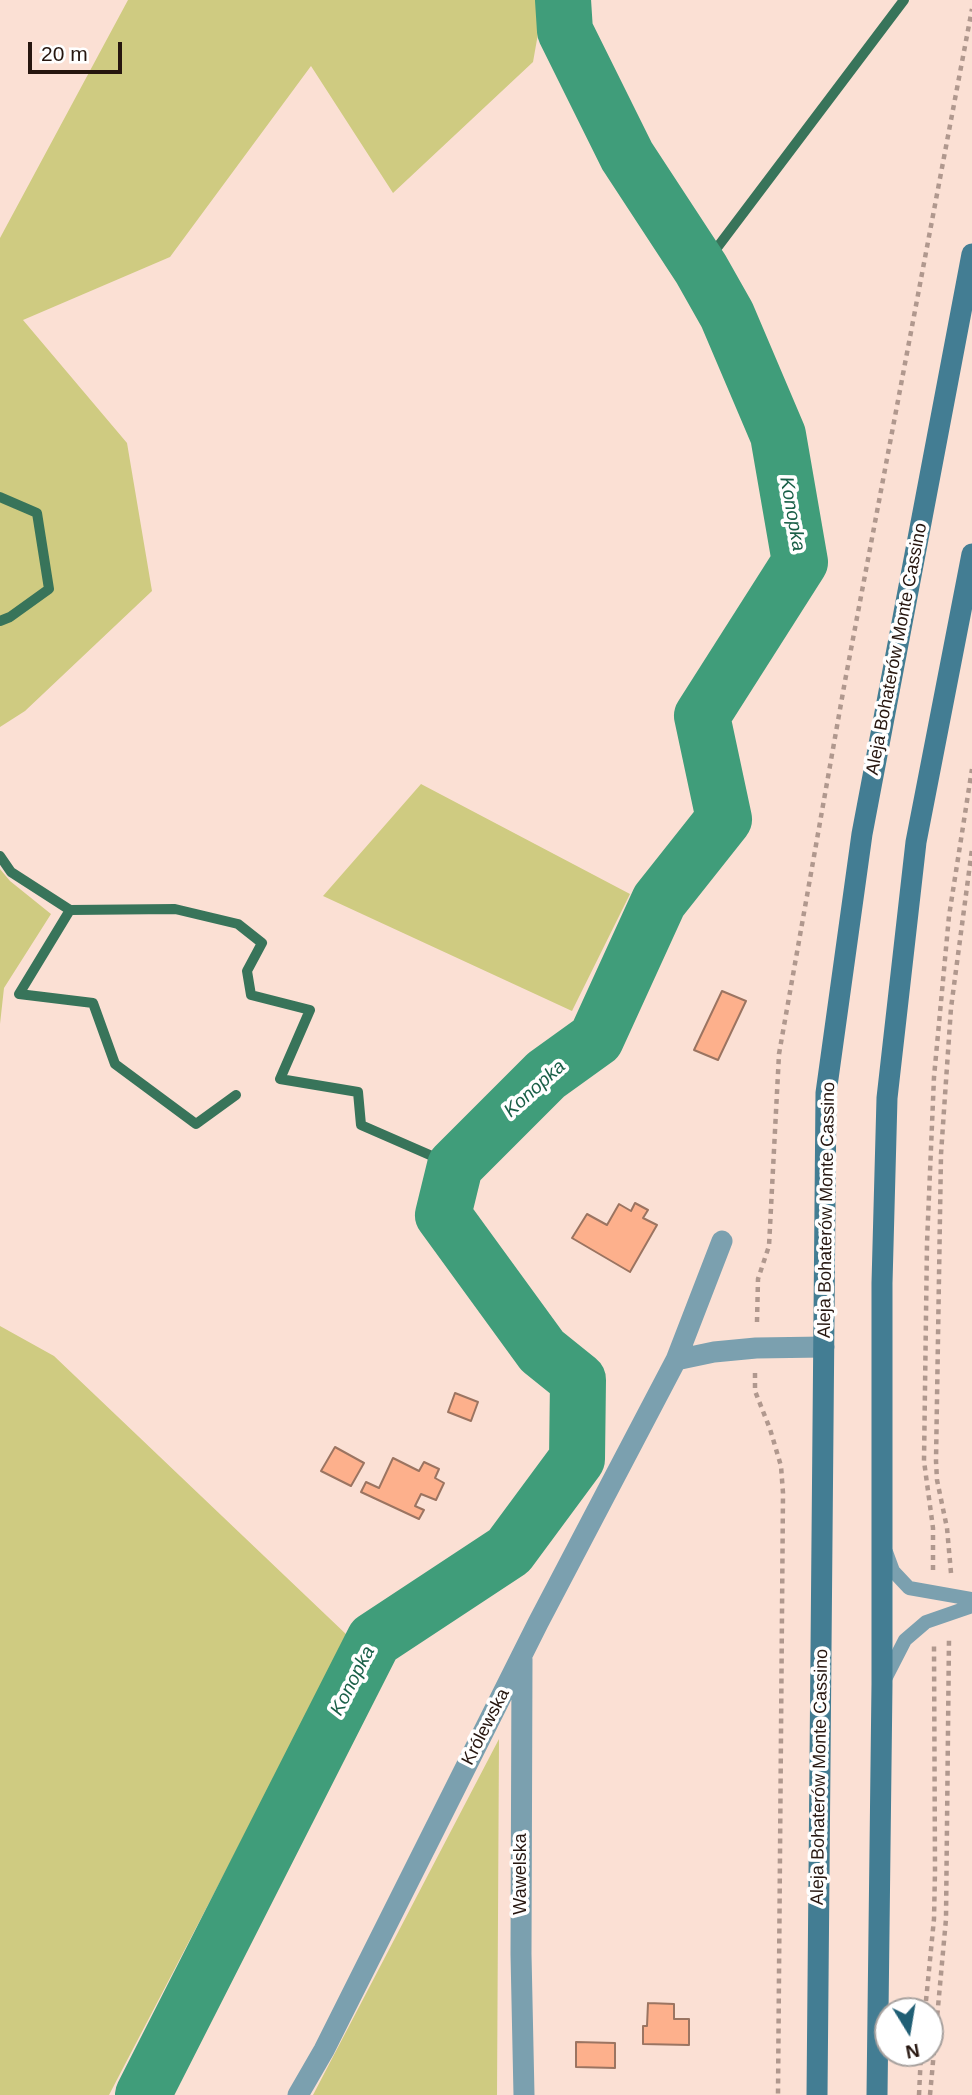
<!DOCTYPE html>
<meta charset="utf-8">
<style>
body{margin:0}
#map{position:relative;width:972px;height:2095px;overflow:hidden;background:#fbe0d4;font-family:Helvetica,sans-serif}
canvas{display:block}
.north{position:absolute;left:874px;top:1997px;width:70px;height:70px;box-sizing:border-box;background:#fff;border:2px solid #a8a29f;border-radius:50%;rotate:169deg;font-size:19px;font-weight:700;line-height:28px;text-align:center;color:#26160f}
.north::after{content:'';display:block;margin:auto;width:24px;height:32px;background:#205f75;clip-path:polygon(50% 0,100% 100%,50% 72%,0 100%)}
.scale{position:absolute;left:28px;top:42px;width:94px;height:32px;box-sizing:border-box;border:4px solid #26160f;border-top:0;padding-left:9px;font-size:21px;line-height:24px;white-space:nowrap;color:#26160f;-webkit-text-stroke:5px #fff;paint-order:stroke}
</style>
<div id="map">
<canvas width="972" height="2095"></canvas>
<div class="north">N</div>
<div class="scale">20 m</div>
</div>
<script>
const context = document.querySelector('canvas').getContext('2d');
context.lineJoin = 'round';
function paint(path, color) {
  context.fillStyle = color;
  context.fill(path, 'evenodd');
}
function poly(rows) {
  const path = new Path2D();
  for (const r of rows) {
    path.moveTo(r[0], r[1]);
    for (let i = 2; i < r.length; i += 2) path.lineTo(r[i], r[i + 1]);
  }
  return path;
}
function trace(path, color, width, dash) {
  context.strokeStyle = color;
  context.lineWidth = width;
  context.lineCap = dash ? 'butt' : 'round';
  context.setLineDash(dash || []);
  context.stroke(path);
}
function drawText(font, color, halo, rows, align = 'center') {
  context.font = font + ' Helvetica,sans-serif';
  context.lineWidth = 7;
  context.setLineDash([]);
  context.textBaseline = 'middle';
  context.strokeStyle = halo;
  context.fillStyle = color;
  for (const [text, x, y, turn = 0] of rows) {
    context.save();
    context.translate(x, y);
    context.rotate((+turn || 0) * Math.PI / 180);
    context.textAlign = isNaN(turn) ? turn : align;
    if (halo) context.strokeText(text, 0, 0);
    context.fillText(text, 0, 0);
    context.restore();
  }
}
const green = poly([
 [128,0,544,0,533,62,393,193,311,66,170,257,23,320,127,443,152,591,25,711,0,727,0,238],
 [421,784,630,894,572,1011,323,896],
 [0,869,10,881,51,914,4,988,0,1024],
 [0,1326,54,1356,348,1636,109,2095,0,2095],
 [499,1739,497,2095,313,2095]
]);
const stream = poly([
 [701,269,904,0],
 [0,497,37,513,49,589,10,617,0,621],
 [0,856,11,872,70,910,175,909,238,924,262,943,247,971,251,995,310,1010,280,1079,358,1092,361,1125,455,1166],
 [70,910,19,994,93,1003,115,1064,196,1124,236,1095]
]);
const river = poly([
 [143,2095,374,1640,509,1551,577,1459,578,1380,542,1351,443,1215,455,1166,546,1075,596,1039,659,901,724,819,702,716,800,562,778,435,727,315,701,269,627,156,565,31,563,0]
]);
const building = poly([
 [722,991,746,1001,718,1060,694,1050,722,991],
 [635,1203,648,1210,643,1218,657,1225,630,1272,572,1238,587,1214,607,1225,619,1204,631,1211,635,1203],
 [455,1393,478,1402,471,1421,448,1412,455,1393],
 [335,1447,364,1463,351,1486,321,1471,335,1447],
 [393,1458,419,1471,424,1462,439,1469,435,1478,444,1483,436,1500,421,1494,415,1506,424,1510,419,1519,361,1492,366,1482,379,1488,393,1458],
 [648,2003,674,2004,674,2019,689,2019,689,2045,643,2044,643,2026,647,2026,648,2003],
 [576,2042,615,2043,615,2068,576,2067,576,2042]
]);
const path = poly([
 [757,1322,758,1279,769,1246,779,1054,845,681,972,9],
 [755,1373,755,1391,770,1429,781,1466,783,1493,778,2095],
 [933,1570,933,1528,924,1461,927,1243,934,1077,949,916,972,769],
 [951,1573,947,1528,937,1480,936,1461,941,1154,951,1008,972,849],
 [925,2011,934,1919,935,1871,934,1645],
 [919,2095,921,2053],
 [930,2095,946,1919,949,1638]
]);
const lane = poly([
 [886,1552,893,1571,909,1588,972,1599],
 [885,1679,905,1640,926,1622,972,1606]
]);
const street = poly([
 [676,1360,714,1352,756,1348,824,1347],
 [522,1659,521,1954,524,2095],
 [298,2095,324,2050,538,1623,676,1360,722,1241]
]);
const secondary = poly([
 [817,2095,826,1093,862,834,972,254],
 [877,2095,882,1684,882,1283,887,1098,916,842,972,554]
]);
const streetNames = [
 ["Aleja Bohaterów Monte Cassino",897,649,-79],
 ["Aleja Bohaterów Monte Cassino",827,1210,-89],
 ["Królewska",486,1727,-63],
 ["Aleja Bohaterów Monte Cassino",820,1777,-89],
 ["Wawelska",521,1874,-90]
];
const waterNames = [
 ["Konopka",792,514,80],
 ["Konopka",535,1089,-42],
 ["Konopka",353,1681,-63]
];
paint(green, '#cfcb81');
trace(stream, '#38745a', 10);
trace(river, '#409d7a', 56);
paint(building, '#fdb08c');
trace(building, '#9b7461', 2);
trace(path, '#b0988e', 4.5, [5, 5]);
trace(lane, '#7ba0af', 14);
trace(street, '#7ba0af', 21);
trace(secondary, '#437d93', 21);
drawText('18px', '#26160f', '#fff', streetNames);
drawText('italic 19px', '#195f47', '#fff', waterNames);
</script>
